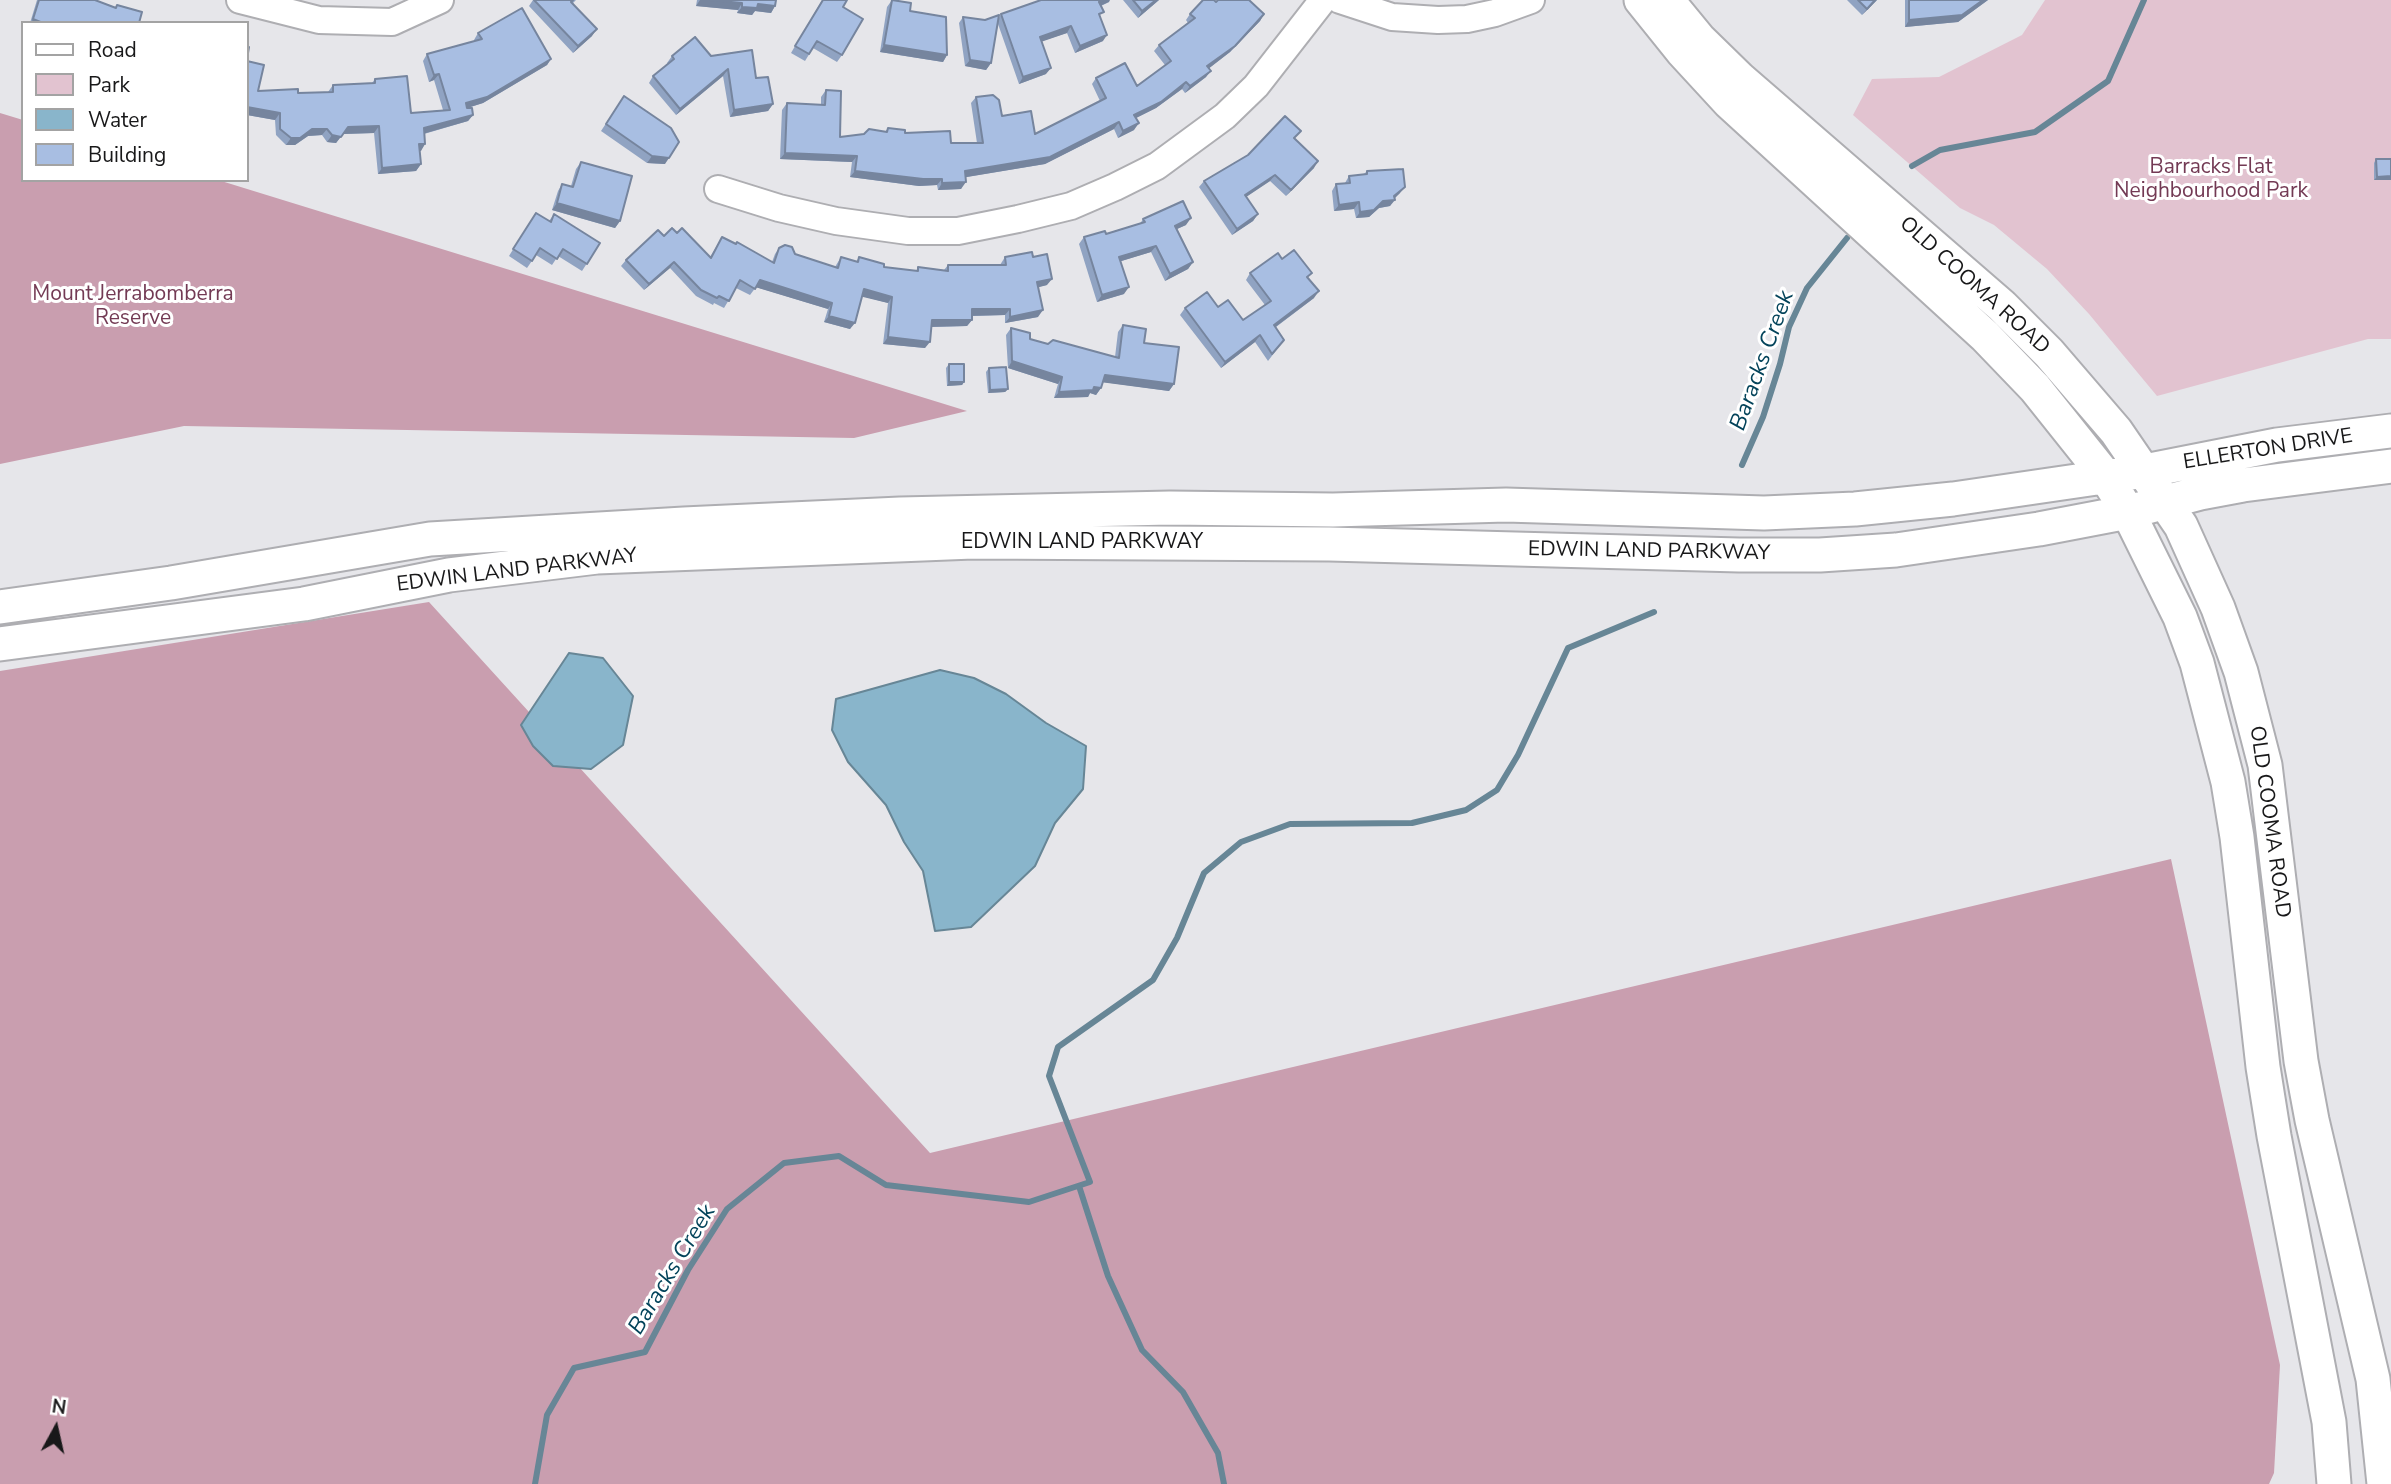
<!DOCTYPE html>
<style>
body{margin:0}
#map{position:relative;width:2391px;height:1484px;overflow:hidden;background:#e6e6ea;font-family:"Nunito Sans",sans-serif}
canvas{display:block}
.legend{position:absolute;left:21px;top:21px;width:228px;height:161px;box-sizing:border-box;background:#fff;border:2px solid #a3a3a3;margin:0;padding:9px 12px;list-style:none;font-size:21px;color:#181819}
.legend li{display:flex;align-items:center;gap:14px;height:35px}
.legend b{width:35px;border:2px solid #a3a3a3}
.north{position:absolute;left:21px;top:1393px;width:70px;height:70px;-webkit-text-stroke:5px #fff;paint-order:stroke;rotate:8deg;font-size:19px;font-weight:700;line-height:28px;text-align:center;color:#181819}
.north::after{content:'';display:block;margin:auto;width:24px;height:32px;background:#181819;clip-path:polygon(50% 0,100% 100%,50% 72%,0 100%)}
</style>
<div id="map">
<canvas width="2391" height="1484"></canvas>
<ul class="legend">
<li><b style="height:9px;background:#fff"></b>Road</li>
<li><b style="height:19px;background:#e2c3d0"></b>Park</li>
<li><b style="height:19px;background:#89b5cb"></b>Water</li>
<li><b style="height:19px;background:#a8bee2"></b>Building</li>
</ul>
<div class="north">N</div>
</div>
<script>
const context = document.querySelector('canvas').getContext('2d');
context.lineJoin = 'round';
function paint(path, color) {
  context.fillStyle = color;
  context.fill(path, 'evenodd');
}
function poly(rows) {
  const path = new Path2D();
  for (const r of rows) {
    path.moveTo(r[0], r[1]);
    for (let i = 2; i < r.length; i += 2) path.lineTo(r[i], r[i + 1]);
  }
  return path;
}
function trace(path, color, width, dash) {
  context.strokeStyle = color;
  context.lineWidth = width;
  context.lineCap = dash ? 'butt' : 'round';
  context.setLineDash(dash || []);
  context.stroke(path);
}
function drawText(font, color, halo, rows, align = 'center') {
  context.font = font + ' "Nunito Sans",sans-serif';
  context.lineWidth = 6;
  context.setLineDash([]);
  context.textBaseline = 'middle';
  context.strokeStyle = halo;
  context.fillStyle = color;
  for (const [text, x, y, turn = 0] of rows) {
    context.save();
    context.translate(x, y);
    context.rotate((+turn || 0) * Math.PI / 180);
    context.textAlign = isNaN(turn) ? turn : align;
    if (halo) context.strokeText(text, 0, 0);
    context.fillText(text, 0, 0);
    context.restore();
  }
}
const green = poly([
 [2045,0,2391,0,2391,339,2368,339,2157,396,2089,314,2047,269,1994,225,1960,208,1853,115,1872,79,1939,77,2022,35]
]);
const forest = poly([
 [0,113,23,120,23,180,218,180,967,411,854,438,184,426,0,464],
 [429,602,930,1153,2171,859,2280,1365,2274,1473,2269,1484,0,1484,0,671]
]);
const water = poly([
 [569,653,603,658,633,696,623,745,591,769,553,766,533,746,521,725,569,653],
 [940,670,974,678,1006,694,1046,723,1086,746,1083,789,1055,823,1035,866,971,927,935,931,923,871,904,842,886,805,848,762,832,730,836,699,940,670]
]);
const stream = poly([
 [1912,166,1940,150,2035,132,2108,81,2144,0],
 [1742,465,1763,417,1780,364,1789,327,1807,288,1847,238],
 [1079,1186,1108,1276,1142,1350,1183,1392,1218,1453,1224,1484],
 [535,1484,547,1415,574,1368,645,1352,688,1270,727,1209,784,1163,839,1156,886,1185,1029,1202,1090,1182,1049,1076,1058,1047,1153,980,1177,938,1204,873,1241,842,1290,824,1412,823,1466,810,1497,790,1518,755,1568,648,1654,612]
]);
const minor = poly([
 [240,0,319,20,392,22,440,0],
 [1340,0,1392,17,1438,20,1467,19,1495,13,1531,0],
 [718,189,779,208,836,221,908,231,958,231,1018,219,1071,206,1115,187,1157,166,1225,116,1256,86,1323,0]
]);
const major = poly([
 [1641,0,1682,51,1729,102,1985,336,2035,388,2106,477,2128,512,2180,617,2197,663,2228,782,2237,837,2263,1067,2274,1136,2329,1422,2334,1484],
 [1667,0,1699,39,1740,79,2002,306,2049,353,2116,431,2181,526,2218,608,2241,672,2265,765,2301,1061,2312,1120,2373,1379,2384,1484],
 [0,607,171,583,430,539,684,524,900,514,1170,508,1333,510,1506,505,1764,513,1855,509,1953,499,2145,471,2277,445,2391,431],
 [0,644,304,604,449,575,597,557,973,542,1329,544,1739,555,1820,555,1896,550,2039,529,2128,512,2200,493,2243,485,2391,466]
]);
const wall = poly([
 [37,0,95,0,115,7,117,5,139,23,30,23],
 [533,0,576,0,573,3,592,36,573,53,529,6],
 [697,0,776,0,775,6,771,13,755,11,752,15,737,13,738,10,696,6],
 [822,0,847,0,843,7,842,55,837,62,813,48,805,61,791,53],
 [892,0,910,11,947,55,943,62,880,52,887,7],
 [1123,0,1159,0,1138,18],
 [1847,0,1877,0,1862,15],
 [1905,0,1988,0,1958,22,1905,27],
 [1109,2,1101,6,1100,17,1103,41,1075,53,1067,33,1042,41,1046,74,1019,84,998,24,991,63,986,70,965,66,959,23,963,17,985,20,999,18,1001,14],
 [1216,2,1264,14,1260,21,1230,52,1209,68,1206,77,1185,93,1182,89,1156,108,1136,118,1134,130,1118,138,1114,129,1045,164,966,177,961,189,938,190,937,185,919,186,850,177,852,162,780,159,782,110,787,103,821,105,821,97,826,90,840,137,885,132,888,128,951,143,977,143,971,103,976,97,1002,116,1035,134,1100,101,1092,84,1096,78,1137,86,1165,65,1154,51,1159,45,1188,23,1186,20,1190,14],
 [478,33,551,59,547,65,483,103,467,108,473,115,468,121,424,134,425,144,420,151,421,164,416,171,378,174,374,133,343,134,336,143,327,142,322,135,308,136,295,145,286,145,276,135,275,120,247,115,247,61,258,91,298,93,328,92,333,85,372,83,375,79,411,113,443,110,434,80,429,82,423,61,427,54,474,41,474,40],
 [672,56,711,56,773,104,768,111,730,117,723,76,676,115,649,83,653,76,668,64,667,63],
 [624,96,665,164,647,163,601,131],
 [1295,139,1314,168,1286,196,1270,181,1246,197,1258,214,1253,221,1232,235,1199,187,1204,181],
 [2376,159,2391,159,2391,180,2374,180,2374,163],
 [581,162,620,221,615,228,552,210,558,191,562,184,571,186,576,169],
 [1367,171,1400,193,1394,198,1390,206,1379,208,1369,217,1356,218,1354,209,1334,211,1332,191,1336,184,1345,183,1349,176,1364,174],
 [554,214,600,243,582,271,558,256,552,265,536,255,527,268,509,256,531,220,549,221],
 [1143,219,1186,225,1177,229,1193,262,1188,269,1165,281,1151,252,1121,261,1124,294,1097,302,1079,244,1084,237,1106,234,1140,224],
 [677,233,710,257,722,237,772,262,775,254,779,248,795,254,835,267,841,257,856,262,859,257,884,267,916,271,918,267,944,270,948,265,1000,265,1005,257,1033,257,1047,285,1038,287,1038,317,1005,323,1005,315,972,316,972,320,967,326,931,327,925,348,883,344,888,303,862,296,850,329,824,322,828,309,756,287,750,295,736,288,724,308,714,303,713,305,696,296,670,268,644,290,621,266,626,260,664,236],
 [1282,259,1309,278,1314,298,1276,327,1284,340,1268,361,1255,342,1221,368,1180,315,1185,308,1218,307,1243,320,1265,305,1246,280,1250,273],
 [1123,325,1144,343,1174,384,1169,391,1103,382,1101,388,1096,395,1090,393,1088,397,1054,398,1058,384,1008,368,1006,335,1011,328,1030,339,1048,344,1115,357,1118,332],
 [949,364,964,382,962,385,947,386,946,368],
 [989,368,1008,389,1005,392,988,393,986,372]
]);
const shadedWall = poly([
 [700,0,710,0,742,3,738,10,696,6],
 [1103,0,1110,0,1109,2,1095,8,1099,2],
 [1156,0,1159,0,1138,18,1142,11],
 [1875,0,1877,0,1862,15,1867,9],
 [1983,0,1988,0,1958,22,1905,27,1909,20],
 [758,4,775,6,771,13,755,11,752,15,737,13,742,7],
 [1264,14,1260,21,1230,52,1203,73,1207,66],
 [33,19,44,22,31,23],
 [1071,26,1067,33,1035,44,1040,37],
 [597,29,592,36,573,53,578,46],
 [1107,35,1103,41,1075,53,1080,46],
 [884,45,947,55,943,62,880,52],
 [551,59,547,65,483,103,461,110,466,103],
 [970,60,991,63,986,70,965,66],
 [1051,68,1046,74,1019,84,1023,77],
 [728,69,723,76,676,115,680,109],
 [1211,71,1206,77,1185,93,1190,86],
 [439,74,434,80,429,82,434,75],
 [1186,82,1182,89,1156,108,1130,121,1134,115],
 [773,104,768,111,730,117,734,110],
 [247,107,280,113,275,120,247,115],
 [473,115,468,121,419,135,424,128],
 [1119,122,1114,129,1045,164,961,178,965,171],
 [1139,123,1134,130,1118,138,1123,131],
 [379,126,374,133,343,134,336,143,327,142,332,135,348,127],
 [312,129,327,129,322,135,308,136,295,145,286,145,291,138],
 [419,144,425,144,421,151,414,151],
 [785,153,857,156,852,162,780,159],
 [652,156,669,158,665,164,647,163],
 [1318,161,1314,168,1286,196,1291,190],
 [421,164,416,171,378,174,382,168],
 [855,171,942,179,937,185,919,186,850,177],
 [1275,175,1270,181,1240,201,1245,195],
 [2391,176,2391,180,2374,180,2377,177],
 [966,182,961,189,938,190,942,183],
 [1405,187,1400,193,1393,200,1395,200,1390,206,1379,208,1369,217,1356,218,1360,212,1394,196],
 [1359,202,1354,209,1334,211,1339,205],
 [557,203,620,221,615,228,552,210],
 [1258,214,1253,221,1232,235,1237,229],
 [1191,218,1186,225,1170,232,1175,226],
 [1156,246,1151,252,1115,263,1119,257],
 [674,262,670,268,644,290,649,284],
 [1193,262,1188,269,1165,281,1170,274],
 [1052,279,1047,285,1032,289,1037,282],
 [760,280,832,303,828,309,755,287],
 [1129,287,1124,294,1097,302,1102,295],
 [864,289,892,297,888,303,859,296],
 [1319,291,1314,298,1270,331,1274,325],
 [972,309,1010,309,1005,315,967,316],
 [1043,310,1038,317,1005,323,1010,317],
 [829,316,855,323,850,329,824,322],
 [932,320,972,320,967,326,927,327],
 [1260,335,1255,342,1221,368,1225,362],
 [888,337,930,342,925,348,883,344],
 [1012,361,1062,377,1058,384,1008,368],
 [1105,375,1174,384,1169,391,1100,382],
 [949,382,964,382,962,385,947,386],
 [1094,387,1101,388,1096,395,1090,393,1088,397,1054,398,1059,392],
 [1008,389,1005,392,988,393,990,390]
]);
const building = poly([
 [39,0,95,0,116,8,117,5,142,12,139,23,43,23,33,19,39,0],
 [534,0,573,0,571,2,597,29,578,46,534,0],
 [710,0,776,0,775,6,758,4,757,8,742,7,742,3,710,0],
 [823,0,847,0,843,7,863,19,842,55,817,41,809,54,795,46,823,0],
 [892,0,911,3,910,11,946,17,947,55,884,45,892,0],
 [1041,0,1103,0,1099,2,1104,12,1099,14,1107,35,1080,46,1071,26,1040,37,1051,68,1023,77,1001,14,1041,0],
 [1133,0,1156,0,1142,11,1133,0],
 [1203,0,1214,0,1216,2,1218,0,1249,0,1264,14,1235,46,1207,66,1211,71,1190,86,1186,82,1161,102,1134,115,1139,123,1123,131,1119,122,1050,157,965,171,966,182,942,183,942,179,923,179,855,171,857,156,785,153,787,103,825,105,826,90,841,91,840,137,864,134,869,129,887,132,888,128,905,130,905,133,950,131,951,143,983,143,976,97,993,95,999,100,1002,116,1031,111,1035,134,1106,98,1096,78,1125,63,1137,86,1171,61,1159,45,1195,18,1190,14,1203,0],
 [1858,0,1875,0,1867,9,1858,0],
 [1909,0,1983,0,1962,15,1909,20,1909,0],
 [522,8,551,59,487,97,466,103,467,108,472,108,473,115,424,128,425,144,419,144,421,164,382,168,379,126,348,127,341,137,332,135,327,129,312,129,300,138,291,138,280,129,280,113,247,107,247,61,264,65,258,91,298,89,298,93,333,92,333,85,375,83,375,79,407,76,411,113,450,110,439,74,434,75,427,54,482,39,478,33,522,8],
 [999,15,991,63,970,60,963,17,985,20,999,15],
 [695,37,711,56,752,50,756,78,768,77,773,104,734,110,728,69,680,109,653,76,674,59,672,56,695,37],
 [247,47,249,47,247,59,247,47],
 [624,96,671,128,679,142,669,158,652,156,606,124,624,96],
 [1285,116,1301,131,1294,138,1318,161,1291,190,1275,175,1245,195,1258,214,1237,229,1204,181,1248,155,1285,116],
 [2376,159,2391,159,2391,176,2377,177,2376,159],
 [581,162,632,176,620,221,557,203,562,184,573,187,581,162],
 [1403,169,1405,187,1394,196,1395,200,1383,201,1374,210,1360,212,1359,202,1339,205,1336,184,1350,183,1349,176,1367,174,1367,171,1403,169],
 [1183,201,1191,218,1175,226,1193,262,1170,274,1156,246,1119,257,1129,287,1102,295,1084,237,1105,231,1106,234,1145,222,1143,219,1183,201],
 [536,213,551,222,554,214,600,243,587,264,563,249,557,259,540,248,532,261,513,249,536,213],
 [672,228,677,233,682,228,711,258,722,237,736,244,737,242,774,263,779,248,785,245,792,247,795,254,838,268,841,257,858,262,859,257,884,264,884,267,918,271,918,267,948,271,948,265,1006,265,1005,257,1032,252,1033,257,1047,254,1052,279,1037,282,1043,310,1010,317,1010,309,972,309,972,320,932,320,930,342,888,337,892,297,864,289,855,323,829,316,832,303,760,280,755,289,740,280,729,301,719,296,717,298,701,290,674,262,649,284,626,260,658,230,664,236,672,228],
 [1294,250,1312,273,1307,277,1319,291,1274,325,1284,340,1272,354,1260,335,1225,362,1185,308,1207,292,1218,307,1228,300,1243,320,1271,301,1250,273,1278,253,1282,259,1294,250],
 [1123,325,1146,329,1144,343,1179,347,1174,384,1105,375,1101,388,1094,387,1093,390,1059,392,1062,377,1012,361,1011,328,1030,333,1030,339,1048,344,1053,340,1119,358,1123,325],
 [949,364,964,364,964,382,949,382,949,364],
 [1006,367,1008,389,990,390,989,368,1006,367]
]);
const parkNames = [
 ["Barracks Flat",2211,168],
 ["Neighbourhood Park",2211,192],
 ["Mount Jerrabomberra",133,295],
 ["Reserve",133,319]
];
const streetNames = [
 ["OLD COOMA ROAD",1974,286,42],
 ["ELLERTON DRIVE",2268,450,-9],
 ["EDWIN LAND PARKWAY",1082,543],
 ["EDWIN LAND PARKWAY",1649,552,1],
 ["EDWIN LAND PARKWAY",517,571,-7],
 ["OLD COOMA ROAD",2269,822,82]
];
const waterNames = [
 ["Baracks Creek",1763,361,-70],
 ["Baracks Creek",673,1270,-59]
];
paint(green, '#e2c3d0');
paint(forest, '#c99eaf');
paint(water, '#89b5cb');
trace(water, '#678696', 2);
trace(stream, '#678696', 6);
trace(minor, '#aeaeb2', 30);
trace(major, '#aeaeb2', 37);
trace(minor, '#fff', 26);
trace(major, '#fff', 33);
paint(wall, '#90a3c2');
paint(shadedWall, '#76859e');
paint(building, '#a8bee2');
trace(building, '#76859e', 2);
drawText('21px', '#733a54', '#fff', parkNames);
drawText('21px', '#181819', '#fff', streetNames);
drawText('italic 23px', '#03435a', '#fff', waterNames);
</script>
